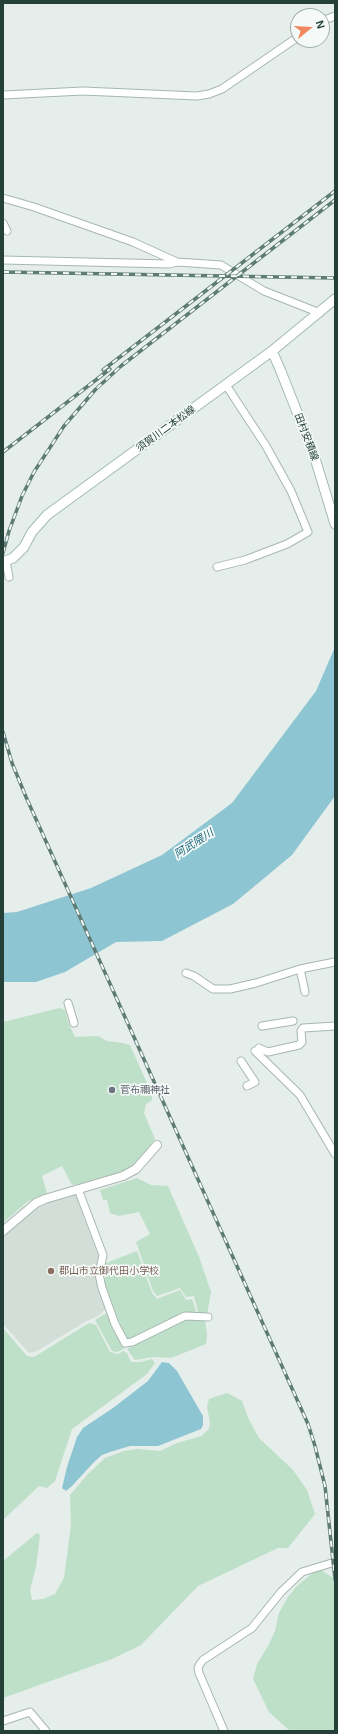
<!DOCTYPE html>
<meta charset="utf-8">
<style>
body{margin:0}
#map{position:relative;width:338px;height:1734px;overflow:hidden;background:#e5eeea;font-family:Arial,sans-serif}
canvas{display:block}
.frame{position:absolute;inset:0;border:4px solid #244039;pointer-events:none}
.north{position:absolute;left:290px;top:8px;width:40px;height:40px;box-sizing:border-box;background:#f5faf8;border:1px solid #a1b0ac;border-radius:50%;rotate:72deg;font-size:11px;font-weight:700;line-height:16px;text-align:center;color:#244039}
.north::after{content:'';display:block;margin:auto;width:14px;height:18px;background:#f1885f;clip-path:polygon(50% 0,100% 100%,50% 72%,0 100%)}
</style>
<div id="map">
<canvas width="338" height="1734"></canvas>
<div class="frame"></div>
<div class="north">N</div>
</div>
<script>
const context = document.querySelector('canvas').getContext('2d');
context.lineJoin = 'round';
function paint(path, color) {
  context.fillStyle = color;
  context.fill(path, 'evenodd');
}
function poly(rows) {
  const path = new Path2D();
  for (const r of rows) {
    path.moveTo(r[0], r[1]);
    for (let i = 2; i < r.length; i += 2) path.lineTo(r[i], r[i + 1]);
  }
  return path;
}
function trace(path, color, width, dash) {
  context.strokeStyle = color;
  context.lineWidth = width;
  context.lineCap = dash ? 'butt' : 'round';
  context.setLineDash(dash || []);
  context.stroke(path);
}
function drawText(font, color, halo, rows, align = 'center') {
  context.font = font + ' Arial,"Noto Sans JP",sans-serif';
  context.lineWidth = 3.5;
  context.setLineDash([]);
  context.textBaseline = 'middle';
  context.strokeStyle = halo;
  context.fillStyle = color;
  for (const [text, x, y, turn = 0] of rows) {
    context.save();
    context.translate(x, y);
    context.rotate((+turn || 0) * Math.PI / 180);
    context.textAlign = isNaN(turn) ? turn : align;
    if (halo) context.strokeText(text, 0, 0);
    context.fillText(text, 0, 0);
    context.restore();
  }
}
const built = poly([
 [83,1190,78,1202,100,1260,107,1308,98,1316,85,1322,37,1351,29,1353,3,1324,3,1235,36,1206,47,1201]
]);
const green = poly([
 [59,1008,65,1010,68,1022,75,1037,98,1036,107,1041,123,1043,130,1045,151,1092,152,1100,146,1104,144,1113,155,1139,146,1151,134,1164,119,1174,72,1185,62,1166,42,1176,47,1193,27,1202,3,1223,3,1022],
 [137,1178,151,1185,168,1186,199,1257,211,1292,207,1315,205,1316,198,1312,194,1296,186,1297,180,1288,157,1296,153,1291,136,1242,150,1234,139,1212,119,1216,110,1213,107,1200,103,1200,100,1190],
 [137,1251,152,1293,157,1299,180,1290,186,1300,192,1299,196,1312,188,1313,129,1341,123,1332,105,1284,106,1263],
 [108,1312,125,1346,124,1349,117,1352,112,1351,95,1320],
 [195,1318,205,1321,207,1334,206,1344,171,1358,154,1357,135,1360,127,1349,179,1322],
 [89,1323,96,1325,110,1352,118,1354,123,1351,127,1353,131,1362,141,1362,152,1359,155,1363,147,1374,72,1429,55,1481,47,1488,39,1486,3,1520,3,1328,27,1356,34,1357],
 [227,1393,242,1401,248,1418,259,1438,293,1470,307,1490,315,1514,288,1548,278,1548,198,1586,141,1645,112,1659,3,1698,3,1561,37,1533,40,1535,36,1567,30,1590,32,1600,43,1599,55,1594,64,1578,71,1525,70,1495,87,1475,105,1458,124,1451,137,1449,160,1451,177,1443,201,1436,209,1429,210,1422,207,1407,209,1399],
 [315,1571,322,1571,335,1579,335,1731,290,1731,269,1712,253,1679,257,1664,268,1646,275,1631,279,1613,288,1597,296,1587]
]);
const water = poly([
 [335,647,335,796,292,855,233,904,162,941,116,942,65,972,36,982,3,982,3,913,17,912,91,888,162,855,232,803,316,691],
 [162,1362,169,1363,177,1371,203,1416,203,1425,201,1429,158,1446,130,1446,110,1452,102,1455,94,1462,72,1486,66,1491,62,1488,67,1467,77,1437,83,1428,113,1408,148,1381]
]);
const minor = poly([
 [322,21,335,16],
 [3,95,83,91,197,96,209,94,222,89,298,37],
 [3,198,34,207,133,242,177,262,221,265,264,291,320,313],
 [3,223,7,231],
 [3,260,169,264,177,262],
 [6,561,9,577],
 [217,567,245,560,287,544,308,532,291,491,266,446,226,385],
 [300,969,305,992],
 [186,973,194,976,213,989,230,989,256,983,300,969,335,962],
 [68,1003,74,1023],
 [262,1026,293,1021],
 [259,1048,268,1052,299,1045,302,1042,301,1031,303,1028,335,1026],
 [255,1051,300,1095,335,1154],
 [241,1061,255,1082,247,1086],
 [78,1189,103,1255,99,1274,102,1288,115,1324,125,1343,132,1342,185,1316,208,1317],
 [3,1721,30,1712,46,1731],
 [224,1731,199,1673,198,1668,200,1664,203,1660,252,1628,281,1592,302,1572,335,1562]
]);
const tertiary = poly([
 [3,1231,36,1203,45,1199,123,1176,136,1169,157,1145]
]);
const secondary = poly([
 [272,351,280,369,314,455,335,524],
 [3,562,13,558,24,547,32,532,47,515,272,351,335,299]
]);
const rail = poly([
 [3,272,335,278],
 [103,370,335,191],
 [3,452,110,369],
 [3,553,9,531,22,496,34,472,64,426,95,390,121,366,335,200],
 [3,732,12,763,26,797,308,1424,315,1446,325,1486,335,1579]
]);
const markers = [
 [112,1090,4,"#6b7280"],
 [51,1271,4,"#8d6e63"]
];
const streetNames = [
 ["須賀川二本松線",166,429,-36],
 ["田村安積線",306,437,69]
];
const worshipNames = [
 ["菅布禰神社",120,1090]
];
const educationNames = [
 ["郡山市立御代田小学校",59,1271]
];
const waterNames = [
 ["阿武隈川",194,844,-33]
];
paint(built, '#d3ded9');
paint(green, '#bedfc8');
paint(water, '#8ec5d2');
trace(minor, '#a7b6b1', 9);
trace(tertiary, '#a7b6b1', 10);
trace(secondary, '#a3bab2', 11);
trace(minor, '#fff', 7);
trace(tertiary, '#fff', 8);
trace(secondary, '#fff', 9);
trace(rail, '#5e7b74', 3.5);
trace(rail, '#f5faf8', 2, [6]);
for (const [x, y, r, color] of markers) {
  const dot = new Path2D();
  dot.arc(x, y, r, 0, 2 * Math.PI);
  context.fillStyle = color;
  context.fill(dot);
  trace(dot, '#f5faf8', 1.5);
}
drawText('10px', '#244039', '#f5faf8', streetNames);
drawText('10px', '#5b616d', '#f5faf8', worshipNames, 'left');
drawText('10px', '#785e54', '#f5faf8', educationNames, 'left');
drawText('italic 11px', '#1d697c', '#f5faf8', waterNames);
</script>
